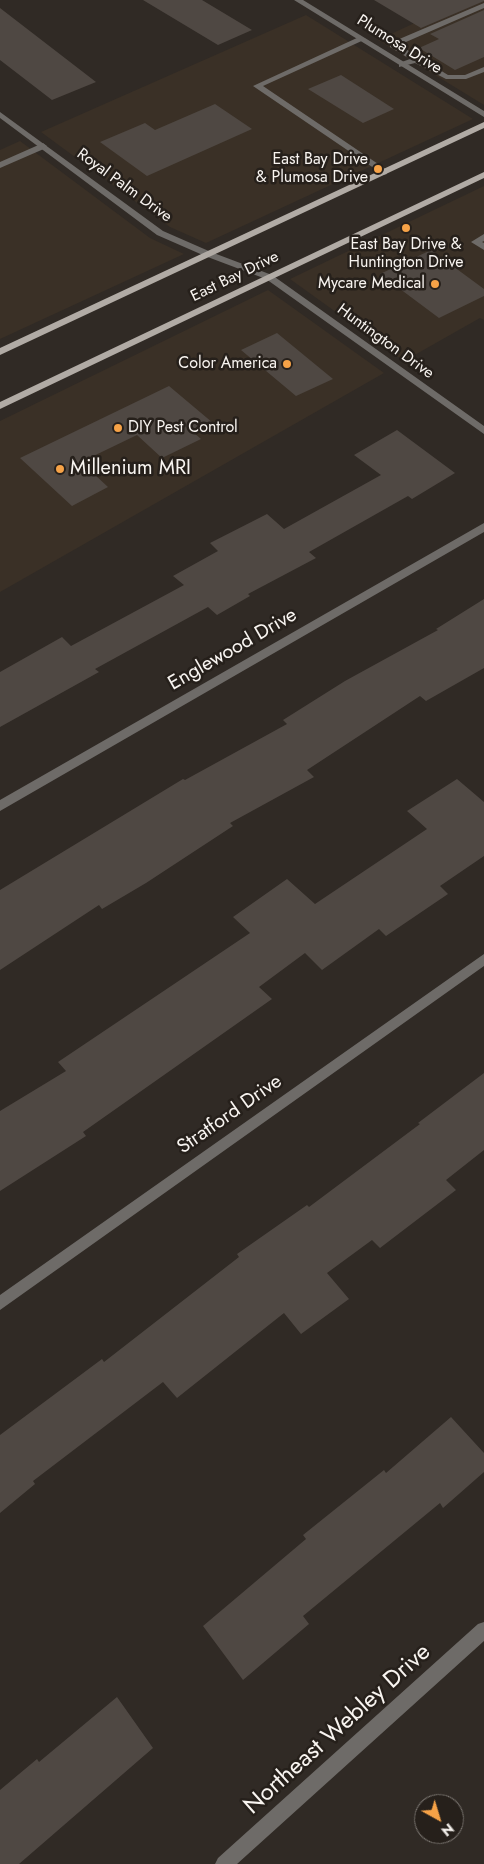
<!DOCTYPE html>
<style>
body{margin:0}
#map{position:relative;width:484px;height:1864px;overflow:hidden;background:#302a25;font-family:Jost,sans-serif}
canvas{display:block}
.north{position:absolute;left:414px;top:1794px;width:50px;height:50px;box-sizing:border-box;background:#26201b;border:1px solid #7a7570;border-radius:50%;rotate:141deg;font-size:14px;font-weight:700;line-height:20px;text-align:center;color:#f8f4f0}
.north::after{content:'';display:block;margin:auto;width:18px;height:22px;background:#f6a247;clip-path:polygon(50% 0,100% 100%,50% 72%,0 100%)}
</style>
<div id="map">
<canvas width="484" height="1864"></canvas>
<div class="north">N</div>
</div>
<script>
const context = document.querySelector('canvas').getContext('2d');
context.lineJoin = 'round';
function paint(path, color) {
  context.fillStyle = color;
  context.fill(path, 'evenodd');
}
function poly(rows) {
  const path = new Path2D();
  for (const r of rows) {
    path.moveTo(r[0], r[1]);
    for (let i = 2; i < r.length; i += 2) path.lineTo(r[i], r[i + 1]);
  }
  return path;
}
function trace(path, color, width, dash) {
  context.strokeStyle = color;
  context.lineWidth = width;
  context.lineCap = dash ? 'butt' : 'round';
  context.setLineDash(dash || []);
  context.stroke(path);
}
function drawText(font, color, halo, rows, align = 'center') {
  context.font = font + ' Jost,sans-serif';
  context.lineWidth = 5;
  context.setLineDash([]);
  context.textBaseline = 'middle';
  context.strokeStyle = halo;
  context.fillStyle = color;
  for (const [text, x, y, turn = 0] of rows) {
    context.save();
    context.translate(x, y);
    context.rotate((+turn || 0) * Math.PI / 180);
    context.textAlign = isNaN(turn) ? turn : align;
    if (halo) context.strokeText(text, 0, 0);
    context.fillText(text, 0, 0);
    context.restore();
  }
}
const built = poly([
 [464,0,484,0,484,105,378,40],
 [306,15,473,119,206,243,170,227,41,132],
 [20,141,150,238,184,254,0,339,0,150],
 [484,186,484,320,480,318,404,361,290,279],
 [268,290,384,373,0,592,0,421]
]);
const building = poly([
 [143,0,202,0,252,30,218,45],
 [374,0,484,0,484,1,421,28],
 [0,8,96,82,52,100,0,60],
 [484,10,484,57,455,70,419,48,439,39,430,34],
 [341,75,394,109,363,123,308,89],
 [215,104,252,129,147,176,100,142,145,123,155,130],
 [431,250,484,289,484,296,439,318,380,274],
 [277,333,333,379,296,396,241,350],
 [169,386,213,423,193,432,201,439,162,458,137,435,81,462,108,487,72,506,20,458],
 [397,430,455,473,412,499,408,496,309,552,316,558,248,594,250,596,217,615,208,607,95,669,99,672,0,727,0,672,62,637,71,646,184,585,173,576,218,551,210,543,267,514,284,529,381,475,354,455],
 [484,599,484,668,426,701,420,696,307,770,314,777,230,823,233,826,146,883,102,909,99,905,0,970,0,890,183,779,185,780,287,724,283,720,345,681,438,630,436,629],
 [457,779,484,802,484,856,440,886,448,894,386,936,379,929,322,970,305,953,259,987,272,999,83,1132,86,1136,0,1191,0,1111,66,1071,58,1062,250,933,233,917,287,879,315,904,427,829,407,811],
 [484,1073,484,1150,446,1180,456,1190,380,1248,372,1240,327,1273,349,1299,301,1334,284,1313,177,1398,163,1382,33,1481,35,1484,0,1513,0,1435,102,1359,104,1362,239,1257,237,1254,307,1205,309,1207,420,1124,418,1123],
 [451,1417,484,1453,484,1472,443,1508,440,1503,303,1616,309,1624,243,1680,203,1626,306,1539,303,1535,384,1470,386,1473],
 [117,1697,153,1748,19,1864,0,1864,0,1790,37,1759,39,1762]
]);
const service = poly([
 [484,3,484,8,399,45,448,75,465,75,484,67,484,72,466,79,446,79,415,63,399,67,399,63,410,59,390,47,390,43,484,3],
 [359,37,366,39,263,86,387,170,387,174,384,175,253,86,359,37],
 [43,143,47,146,46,148,0,168,0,162,43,143],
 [484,234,484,241,482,242,484,243,484,250,471,242,484,234]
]);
const minor = poly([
 [294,0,303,0,484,111,484,117,294,0],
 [0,112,163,231,211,252,272,275,484,426,484,434,266,279,205,256,157,235,0,118,0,112],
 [484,523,484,532,0,811,0,800,484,523],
 [484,954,484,966,0,1310,0,1295,484,954],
 [484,1622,484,1641,237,1864,215,1864,218,1858,478,1624,484,1622]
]);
const primary = poly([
 [484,122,484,128,0,355,0,348,484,122],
 [484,172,484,178,0,409,0,402,484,172]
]);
const markers = [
 [378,169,5,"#f6a247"],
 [406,228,5,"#f6a247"],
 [435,284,5,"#f6a247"],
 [287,364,5,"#f6a247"],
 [118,428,5,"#f6a247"],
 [60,469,5,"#f6a247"]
];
const farStreetnames = [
 ["Plumosa Drive",399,45,32],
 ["Royal Palm Drive",124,186,36],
 ["East Bay Drive",235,277,-26],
 ["Huntington Drive",385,342,36]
];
const farPoinames = [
 ["East Bay Drive",368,160],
 ["& Plumosa Drive",368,178],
 ["East Bay Drive &",406,245,"center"],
 ["Huntington Drive",406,263,"center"],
 ["Mycare Medical",425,284],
 ["Color America",277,364],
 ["DIY Pest Control",128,428,"left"]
];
const poiNames = [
 ["Millenium MRI",70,469]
];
const streetNames = [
 ["Englewood Drive",233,650,-30],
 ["Stratford Drive",230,1115,-35]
];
const nearStreetnames = [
 ["Northeast Webley Drive",338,1730,-42]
];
paint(built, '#3a3026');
paint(building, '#4f4843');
paint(service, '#6e6b68');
paint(minor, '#6e6b68');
paint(primary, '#b1aba5');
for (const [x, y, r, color] of markers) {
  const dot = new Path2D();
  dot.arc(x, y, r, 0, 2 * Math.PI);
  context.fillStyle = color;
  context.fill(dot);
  trace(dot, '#26201b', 2);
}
drawText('16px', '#f8f4f0', '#26201b', farStreetnames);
drawText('16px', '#f8f4f0', '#26201b', farPoinames, 'right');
drawText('20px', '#f8f4f0', '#26201b', poiNames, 'left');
drawText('20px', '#f8f4f0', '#26201b', streetNames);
drawText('24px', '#f8f4f0', '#26201b', nearStreetnames);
</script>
